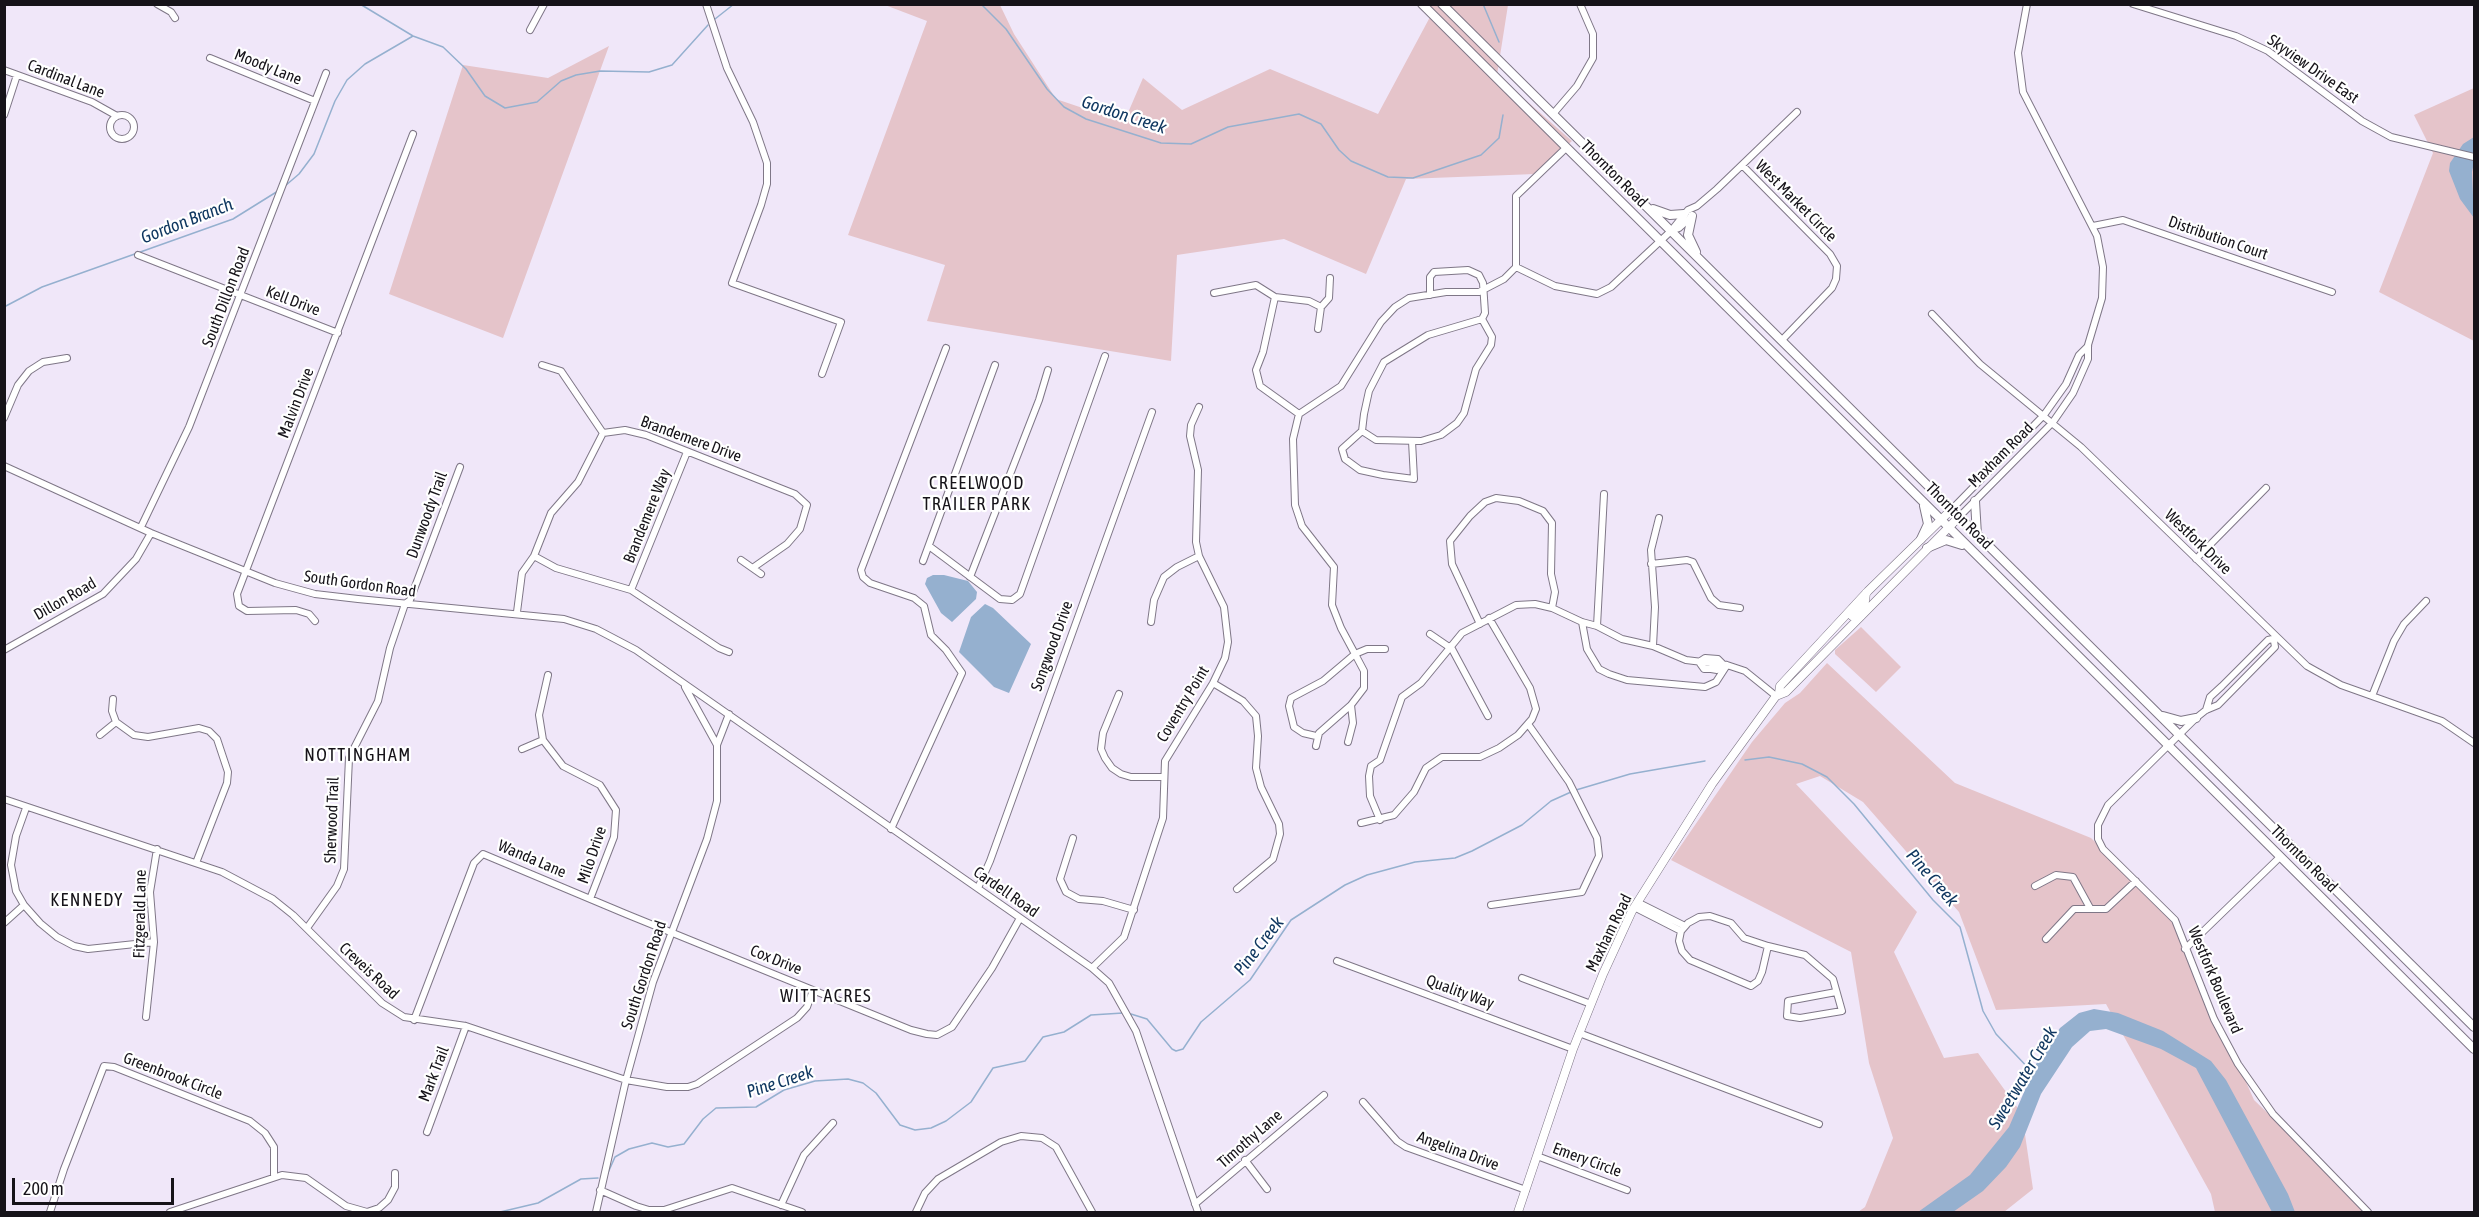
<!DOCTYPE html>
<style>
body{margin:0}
#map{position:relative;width:2479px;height:1217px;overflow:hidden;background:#f0e7f9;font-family:"Asap Condensed",sans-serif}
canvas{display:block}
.frame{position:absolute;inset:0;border:6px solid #161319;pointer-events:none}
.scale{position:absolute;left:12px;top:1178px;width:162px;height:27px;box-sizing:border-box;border:3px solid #161319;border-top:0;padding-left:8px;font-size:18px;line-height:21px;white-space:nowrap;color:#161319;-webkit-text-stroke:4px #fff;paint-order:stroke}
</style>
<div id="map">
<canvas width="2479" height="1217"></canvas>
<div class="frame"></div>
<div class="scale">200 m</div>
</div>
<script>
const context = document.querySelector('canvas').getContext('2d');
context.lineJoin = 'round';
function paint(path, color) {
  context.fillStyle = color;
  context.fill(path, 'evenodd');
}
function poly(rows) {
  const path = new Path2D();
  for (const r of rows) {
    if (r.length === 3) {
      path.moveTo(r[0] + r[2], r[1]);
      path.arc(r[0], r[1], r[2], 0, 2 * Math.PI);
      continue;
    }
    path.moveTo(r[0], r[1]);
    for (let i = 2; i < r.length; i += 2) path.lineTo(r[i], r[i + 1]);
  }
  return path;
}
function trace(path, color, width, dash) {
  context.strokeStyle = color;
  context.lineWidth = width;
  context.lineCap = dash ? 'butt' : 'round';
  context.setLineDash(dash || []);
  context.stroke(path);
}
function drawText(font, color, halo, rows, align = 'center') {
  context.font = font + ' "Asap Condensed",sans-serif';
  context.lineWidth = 4.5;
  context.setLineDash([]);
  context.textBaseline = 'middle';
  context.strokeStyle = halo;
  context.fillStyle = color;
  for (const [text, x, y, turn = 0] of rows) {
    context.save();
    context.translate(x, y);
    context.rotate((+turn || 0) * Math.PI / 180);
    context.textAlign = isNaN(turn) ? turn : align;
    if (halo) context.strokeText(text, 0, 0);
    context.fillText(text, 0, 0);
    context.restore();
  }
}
const green = poly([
 [885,5,1000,5,1014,34,1056,99,1124,122,1143,78,1182,110,1270,69,1378,114,1430,17,1430,5,1508,5,1497,75,1572,141,1535,174,1406,179,1366,274,1284,239,1177,255,1171,361,927,321,945,265,848,235,927,21],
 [609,46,503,338,389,294,463,65,548,78],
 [2474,88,2474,341,2379,292,2433,153,2414,115],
 [1861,627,1901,667,1876,692,1835,654,1835,650],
 [1827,663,1955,783,2091,838,2176,923,2254,1100,2371,1212,2215,1212,2211,1194,2106,1004,1996,1010,1959,912,1863,802,1820,776,1796,784,1917,912,1894,952,1944,1058,1978,1053,2022,1114,2033,1189,2004,1212,1858,1212,1865,1207,1893,1138,1869,1063,1851,952,1671,860,1752,742,1785,703,1800,693]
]);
const water = poly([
 [2474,137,2474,162,2472,172,2474,218,2460,199,2449,171,2450,163,2463,144],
 [933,575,944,575,968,581,977,592,976,599,952,622,941,613,925,584,927,578],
 [985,604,993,608,1031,644,1009,693,994,687,959,652,971,617],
 [2094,1009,2118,1013,2163,1031,2211,1061,2226,1080,2288,1194,2295,1212,2272,1212,2196,1068,2161,1049,2106,1029,2090,1031,2072,1047,2041,1094,2020,1147,2006,1167,1983,1191,1953,1212,1918,1212,1970,1175,2009,1127,2037,1062,2060,1028,2079,1013]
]);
const stream = poly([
 [360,4,413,36,443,47,466,69,485,96,505,108,537,102,561,81,576,75,600,71,649,72,672,65,708,25],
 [981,4,1006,29,1047,89,1064,107,1086,119,1161,143,1191,144,1228,127,1299,114,1321,124,1339,150,1351,161,1388,177,1413,178,1481,155,1499,138,1503,115],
 [1483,4,1499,42],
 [715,19,734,4],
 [285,186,299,174,314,154,335,101,347,80,365,64,413,36],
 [4,307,42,287,233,219,278,191],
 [1745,760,1769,757,1802,764,1827,777,1854,804,1933,900,1960,927,1983,1011,1996,1034,2033,1073],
 [1576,790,1630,774,1705,761],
 [1131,1014,1147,1019,1172,1049,1176,1051,1183,1049,1201,1022,1250,980,1291,920,1345,885,1367,875,1415,862,1455,858,1472,851,1522,825,1551,801,1571,792],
 [607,1175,615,1157,629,1149,652,1143,668,1147,684,1144,703,1119,716,1108,756,1107,784,1090,815,1081,848,1079,863,1083,876,1093,900,1125,915,1130,931,1128,946,1121,971,1102,993,1068,1025,1061,1043,1037,1064,1032,1091,1015,1123,1013],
 [500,1212,538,1203,581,1179,598,1178]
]);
const minor = poly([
 [157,4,171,12,175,18],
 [706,4,727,68,753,122,767,163,767,184,761,205,732,283,841,322,822,374],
 [2133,4,2236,36,2268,51,2362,121,2391,137,2474,157],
 [530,30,544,4],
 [210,58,315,101],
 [4,70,92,102,117,116],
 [1553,114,1577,86,1593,58,1593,34,1580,4],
 [122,127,12],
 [4,115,17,75],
 [1742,165,1830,254,1837,266,1836,279,1832,288,1782,340],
 [2093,226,2123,220,2332,292],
 [1671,231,1679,228,1692,216],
 [138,255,338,333],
 [1516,267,1555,286,1597,294,1611,287,1671,231,1688,210,1697,206,1717,189,1797,112],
 [1214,293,1256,285,1275,297,1309,301,1321,307,1318,329],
 [1430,295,1430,277,1434,272,1468,270,1479,275,1483,283,1485,313,1482,319,1492,337,1491,345,1476,369,1464,413,1457,423,1441,435,1421,441,1376,440,1362,431,1364,414,1369,391,1384,362,1428,335,1482,319],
 [1275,297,1263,352,1256,370,1260,386,1299,414],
 [1321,307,1329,298,1330,278],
 [1932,314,1980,364,2081,447,2307,666,2341,685,2442,721,2474,743],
 [542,365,561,371,603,433],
 [4,418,18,385,29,371,43,362,67,358],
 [1362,431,1342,449,1345,459,1360,470,1383,475,1414,479,1412,441],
 [4,466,151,533,275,583,315,594,358,599,564,619,596,629,636,650,1092,968,1109,983,1136,1031,1198,1212],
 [1951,510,2044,415,2066,384,2079,355,2088,346],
 [1959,517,2053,422,2073,393,2088,359,2088,345,2102,298,2103,267,2097,236,2023,92,2018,53,2027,4],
 [141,527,189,427,326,73],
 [929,546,1000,599,1012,600,1020,594,1105,356],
 [534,556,556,568,631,590,719,648,729,652],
 [2196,559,2266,488],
 [741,560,761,574],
 [923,561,995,365],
 [1651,564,1687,560,1693,562,1711,598,1719,605,1740,608],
 [970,577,1039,400,1048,370],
 [631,590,687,452],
 [517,612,522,573,534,556,551,513,578,482,603,433,625,430,646,435,795,494,807,505,800,529,787,544,754,567],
 [315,621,309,614,296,610,247,611,239,606,237,594,413,134],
 [1151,622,1154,600,1164,577,1177,567,1199,556],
 [1582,622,1587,649,1599,669,1609,674,1627,680,1705,687,1716,682,1727,665],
 [1480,624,1452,564,1450,541,1470,516,1485,502,1496,498,1519,501,1543,511,1552,523,1551,574,1555,592,1552,608],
 [1597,626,1604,494],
 [1430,634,1452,649,1488,716],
 [2274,641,2275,647,2218,705,2206,710,2196,718,2108,805,2098,825,2098,839,2103,849,2175,920,2214,1019,2238,1064,2273,1114,2368,1212],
 [1653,646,1655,607,1651,550,1659,518],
 [1385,649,1367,649,1355,654,1341,628,1332,605,1334,567,1302,526,1295,505,1293,439,1299,414,1341,386,1381,322,1395,307,1409,298,1446,292,1479,292,1504,279,1516,267,1516,196,1566,148],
 [4,650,103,594,136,559,151,533],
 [1699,662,1704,669,1711,669,1717,670,1723,664],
 [1699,662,1705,658,1718,659,1723,664],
 [548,675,539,715,543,740,563,766,600,785,616,810,614,837,590,899],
 [1213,683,1243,701,1256,716,1258,736,1256,768,1261,787,1279,824,1280,834,1273,859,1237,889],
 [685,687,717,745],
 [1119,694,1103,733,1101,749,1105,758,1112,768,1121,774,1131,777,1164,777],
 [2372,696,2394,641,2404,624,2426,601],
 [113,699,112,711,116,722,134,735,148,737,199,728,209,731,217,739,228,772,227,783,196,863],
 [2206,710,2210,697,2222,686,2268,640,2277,638],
 [100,735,116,722],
 [1316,736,1303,733,1294,727,1289,706,1291,698,1323,681,1355,654,1364,671,1364,688,1351,705,1353,723,1348,742],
 [1316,746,1319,733,1351,705],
 [522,749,543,740],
 [4,799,222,872,273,899,293,915,382,1003,404,1017,466,1026,626,1080,667,1087,688,1087,697,1084,797,1018,807,1007,813,990],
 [26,808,16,836,11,865,16,891,24,905,40,923,57,937,74,946,88,949,154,942],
 [1380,820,1370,796,1369,776,1371,766,1380,760,1402,697,1421,683,1462,633,1516,605,1535,604,1552,608,1582,622,1597,626,1622,639,1653,646,1686,660,1727,665,1745,671,1776,696],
 [1361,823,1394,815,1414,792,1426,768,1442,757,1480,757,1499,748,1518,735,1532,719,1536,709,1530,688,1489,618],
 [891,829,962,673,946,650,931,635,924,606,914,598,870,583,863,577,861,570,946,348],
 [1073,838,1060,879,1066,892,1079,899,1103,901,1134,910],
 [2035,886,2056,875,2073,877,2090,908],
 [978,888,990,861,1152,412],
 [1637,902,1685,926],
 [1491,905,1582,892,1599,856,1597,838,1569,782,1528,724],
 [1634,907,1681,931],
 [4,923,24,905],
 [307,928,337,886,344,869,349,758,378,701,390,648,405,604,410,600,460,467],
 [2046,939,2074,909,2106,909,2136,881],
 [1768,946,1744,938,1731,923,1710,916,1699,917,1688,923,1681,931,1679,941,1682,951,1690,960,1751,986,1758,981,1762,972,1768,946,1805,955,1833,979,1842,1011,1800,1018,1787,1016,1788,1001,1836,992],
 [2185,949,2280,857],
 [1337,961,1573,1049],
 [1092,968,1124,937,1163,818,1165,761,1213,683,1225,658,1228,642,1224,607,1199,556,1196,542,1198,470,1190,436,1191,425,1199,407],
 [1522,978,1591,1004],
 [146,1017,154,942,150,892,157,849],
 [414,1020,474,863,483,854,626,914,911,1030,927,1034,937,1035,952,1027,992,968,1020,918],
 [1579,1033,1819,1124],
 [1363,1102,1397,1141,1406,1147,1526,1190],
 [427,1132,466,1026],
 [1537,1156,1627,1190],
 [1245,1160,1267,1189],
 [600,1190,636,1206,649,1210,664,1210,732,1188,802,1212],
 [1195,1204,1324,1095],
 [781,1205,804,1155,833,1123],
 [50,1212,64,1169,104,1066,114,1067,250,1121,265,1133,274,1147,274,1175],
 [170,1212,282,1175,306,1178,346,1206,367,1212,379,1208,388,1200,395,1187,395,1173],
 [596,1212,626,1080,653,982,707,839,717,801,717,745,729,714],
 [916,1212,925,1193,938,1179,1001,1142,1021,1136,1042,1138,1056,1147,1092,1212]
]);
const major = poly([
 [1852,616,1865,601,1866,593],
 [1779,693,1780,686,1868,591,1951,510],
 [1518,1212,1573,1049,1603,974,1632,911,1712,784,1776,696,1786,692,1959,517]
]);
const highway = poly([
 [1422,4,2474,1049],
 [1442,4,2474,1027],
 [1653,209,1670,215,1684,214],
 [1692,216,1688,235,1696,252],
 [1975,501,1977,535],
 [1921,539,1928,524,1924,506],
 [1927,548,1946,540,1962,545],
 [2163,716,2181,721,2196,718]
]);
const streetNames = [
 ["Moody Lane",268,67,22],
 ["Skyview Drive East",2313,69,35],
 ["Cardinal Lane",66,79,21],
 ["Thornton Road",1614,174,45],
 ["West Market Circle",1796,201,45],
 ["Distribution Court",2218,238,19],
 ["South Dillon Road",226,297,-69],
 ["Kell Drive",293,301,21],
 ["Malvin Drive",296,403,-69],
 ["Brandemere Drive",691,439,20],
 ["Maxham Road",2001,455,-45],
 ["Dunwoody Trail",427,515,-70],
 ["Brandemere Way",647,516,-68],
 ["Thornton Road",1959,516,45],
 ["Westfork Drive",2198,542,44],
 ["South Gordon Road",360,584,8],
 ["Dillon Road",65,599,-30],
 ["Songwood Drive",1052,646,-70],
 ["Coventry Point",1183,704,-59],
 ["Sherwood Trail",332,820,-88],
 ["Milo Drive",592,855,-71],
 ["Wanda Lane",532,859,23],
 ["Thornton Road",2304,859,45],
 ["Cardell Road",1006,892,35],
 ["Fitzgerald Lane",140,914,-89],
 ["Maxham Road",1609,933,-64],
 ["Cox Drive",776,960,22],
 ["Creveis Road",369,971,43],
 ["South Gordon Road",644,975,-72],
 ["Westfork Boulevard",2215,980,67],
 ["Quality Way",1460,992,20],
 ["Mark Trail",434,1074,-69],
 ["Greenbrook Circle",173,1076,21],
 ["Timothy Lane",1250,1139,-41],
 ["Angelina Drive",1458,1151,20],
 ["Emery Circle",1587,1160,20]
];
const waterNames = [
 ["Gordon Creek",1124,115,18],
 ["Gordon Branch",187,221,-21],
 ["Pine Creek",1932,878,49],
 ["Pine Creek",1259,946,-52],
 ["Sweetwater Creek",2023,1078,-59],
 ["Pine Creek",780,1082,-18]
];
const neighbourhoodNames = [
 ["CREELWOOD",977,483],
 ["TRAILER PARK",977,504],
 ["NOTTINGHAM",358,755],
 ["KENNEDY",87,900],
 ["WITT ACRES",826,996]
];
paint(green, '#e5c4ca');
paint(water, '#95b0cf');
trace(stream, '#95b0cf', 1.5);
trace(minor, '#7f7787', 8);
trace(major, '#7f7787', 9);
trace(highway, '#7f7787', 10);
trace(minor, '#fff', 6);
trace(major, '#fff', 8);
trace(highway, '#fff', 8);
drawText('16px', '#161319', '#fff', streetNames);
drawText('italic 18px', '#0e365f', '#fff', waterNames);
context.letterSpacing = '1.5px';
drawText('18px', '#161319', '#fff', neighbourhoodNames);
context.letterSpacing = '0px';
</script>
